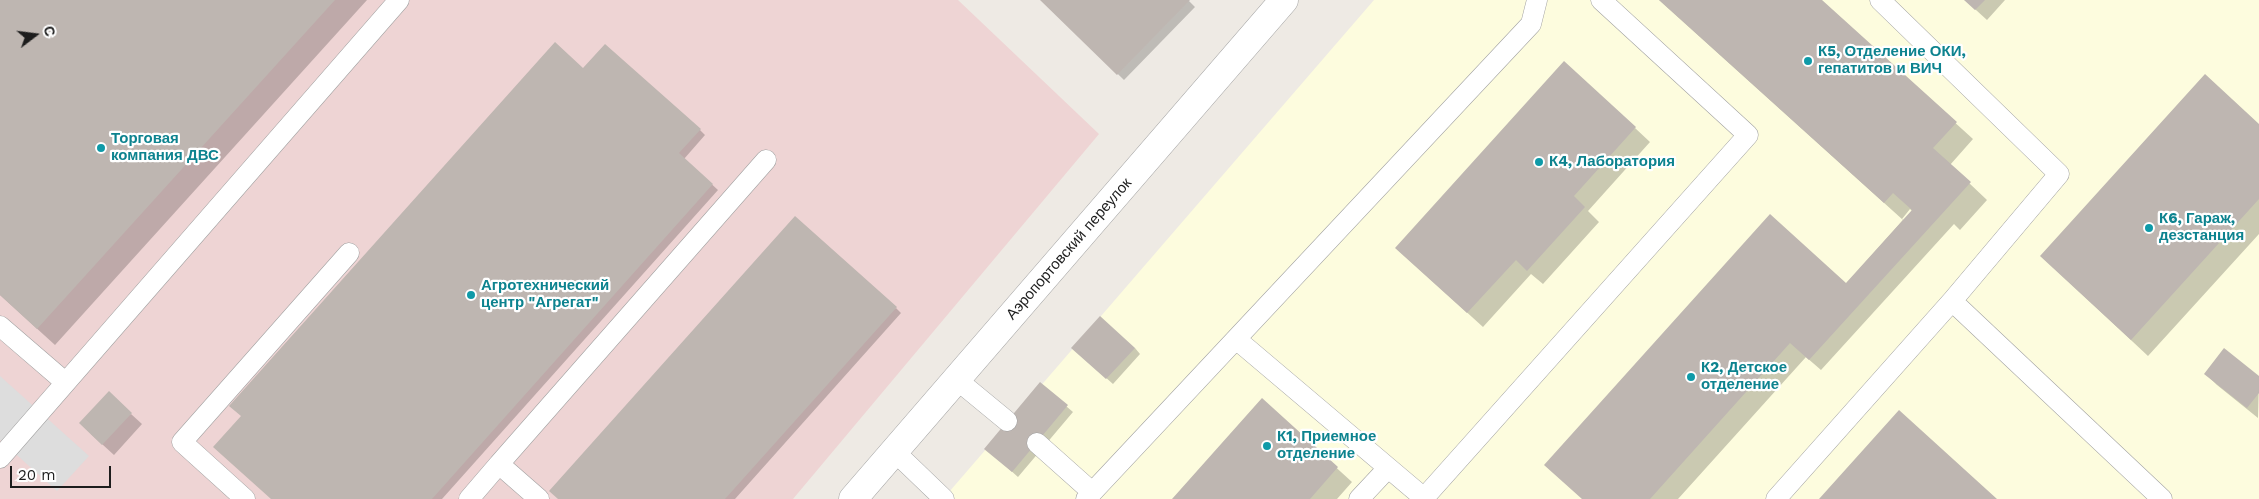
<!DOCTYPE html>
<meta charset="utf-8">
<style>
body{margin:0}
#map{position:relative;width:2259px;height:499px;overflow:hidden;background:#eeeae4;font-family:"Work Sans",sans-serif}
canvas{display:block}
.north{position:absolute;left:10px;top:10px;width:50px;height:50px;-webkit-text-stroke:4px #fff;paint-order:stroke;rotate:75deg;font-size:14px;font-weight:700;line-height:20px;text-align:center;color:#1d1d1d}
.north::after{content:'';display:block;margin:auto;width:18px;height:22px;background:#1d1d1d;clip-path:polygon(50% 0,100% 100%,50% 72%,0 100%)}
.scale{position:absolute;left:10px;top:466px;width:101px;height:22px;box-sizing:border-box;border:2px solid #1d1d1d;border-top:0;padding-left:6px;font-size:15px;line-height:18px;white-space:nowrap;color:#1d1d1d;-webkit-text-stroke:4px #fff;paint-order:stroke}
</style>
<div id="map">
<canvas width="2259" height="499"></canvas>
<div class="north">С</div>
<div class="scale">20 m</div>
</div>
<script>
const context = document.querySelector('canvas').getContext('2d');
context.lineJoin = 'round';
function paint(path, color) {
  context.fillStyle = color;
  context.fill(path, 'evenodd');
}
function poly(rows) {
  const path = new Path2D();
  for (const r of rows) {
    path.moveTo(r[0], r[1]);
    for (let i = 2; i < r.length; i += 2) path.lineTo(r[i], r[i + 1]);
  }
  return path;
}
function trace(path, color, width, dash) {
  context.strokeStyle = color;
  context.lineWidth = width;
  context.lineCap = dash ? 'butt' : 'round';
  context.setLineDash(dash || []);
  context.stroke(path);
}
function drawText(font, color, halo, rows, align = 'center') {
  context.font = font + ' "Work Sans",sans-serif';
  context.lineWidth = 4.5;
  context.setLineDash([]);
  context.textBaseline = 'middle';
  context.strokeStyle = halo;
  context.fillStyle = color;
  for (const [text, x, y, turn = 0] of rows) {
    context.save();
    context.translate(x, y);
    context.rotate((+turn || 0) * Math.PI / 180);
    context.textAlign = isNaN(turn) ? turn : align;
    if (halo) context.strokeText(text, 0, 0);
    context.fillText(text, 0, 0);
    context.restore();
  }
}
const commercial = poly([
 [0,0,958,0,1099,134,793,499,0,499]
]);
const education = poly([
 [1374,0,2259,0,2259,499,943,499]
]);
const parking = poly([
 [0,376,89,456,57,491,0,440]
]);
const shadow = poly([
 [0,0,367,0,55,345,0,295],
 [1042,0,1188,0,1195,7,1124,80],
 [1659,0,1820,0,1973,139,1950,165,1987,200,1960,230,1954,224,1821,370,1806,357,1678,499,1582,499,1846,284,1903,220],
 [1910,209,1912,211,1904,220,1902,219],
 [1965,0,2005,0,1987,20],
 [584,69,700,130,705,135,684,159,718,190,442,499,271,499],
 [2259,125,2259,234,2148,356,2041,256],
 [1635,128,1650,142,1588,211,1599,222,1543,284,1531,274,1483,327,1396,248],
 [896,308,901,313,735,499,559,499],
 [1135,348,1140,354,1113,384,1078,353],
 [2206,374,2259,377,2258,418,2217,385],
 [1040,384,1073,412,1018,477,992,454],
 [1262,400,1352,482,1337,499,1174,499],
 [131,414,142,424,114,455,91,434]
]);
const building = poly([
 [0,0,335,0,37,329,0,295],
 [1040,0,1190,0,1117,75],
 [1659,0,1822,0,1957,122,1933,148,1971,182,1809,360,1790,343,1650,499,1582,499,1544,465,1770,214,1846,283,1912,210,1893,193,1884,203],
 [1964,0,1985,0,1975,10],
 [555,42,583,68,605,44,701,129,679,153,713,184,432,499,271,499,213,447,241,416,229,406],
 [1564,61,1636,127,1574,196,1585,207,1527,271,1516,260,1467,313,1395,248],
 [2205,74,2259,124,2259,199,2131,340,2040,256],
 [795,216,897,307,725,499,558,499,549,491],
 [1100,316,1135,348,1106,379,1071,348],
 [2224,348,2259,376,2259,393,2247,408,2204,374],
 [1040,382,1068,405,1012,472,984,449],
 [109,391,132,413,102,445,79,423],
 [1262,398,1338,467,1310,499,1172,499],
 [1899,410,1997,499,1819,499]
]);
const service = poly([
 [1952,301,2162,499],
 [0,326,65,382],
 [1236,339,1424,498,1748,135,1601,0],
 [956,379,1007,421],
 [1037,443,1092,492],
 [894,451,944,499],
 [0,458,399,0],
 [499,464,766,160],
 [245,499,182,442,349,253],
 [469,499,499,464,539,499],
 [1086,499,1531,24,1537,0],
 [1359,499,1388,468],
 [1776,499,1952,301,2059,174,1880,0]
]);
const minor = poly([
 [853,499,1284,0]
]);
const markers = [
 [1808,61,5,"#0f9aa8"],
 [101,148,5,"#0f9aa8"],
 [1539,162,5,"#0f9aa8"],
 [2149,228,5,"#0f9aa8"],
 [471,295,5,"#0f9aa8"],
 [1691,377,5,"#0f9aa8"],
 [1267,446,5,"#0f9aa8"]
];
const cultureNames = [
 ["К5, Отделение ОКИ,",1818,52],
 ["гепатитов и ВИЧ",1818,69],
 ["Торговая",111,139],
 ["компания ДВС",111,156],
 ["К4, Лаборатория",1549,162],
 ["К6, Гараж,",2159,219],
 ["дезстанция",2159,236],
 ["Агротехнический",481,286],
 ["центр \"Агрегат\"",481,303],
 ["К2, Детское",1701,368],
 ["отделение",1701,385],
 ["К1, Приемное",1277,437],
 ["отделение",1277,454]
];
const streetNames = [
 ["Аэропортовский переулок",1069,249,-49]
];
paint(commercial, '#eed4d4');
paint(education, '#fdfcde');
paint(parking, '#ddd');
paint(shadow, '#0003');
paint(building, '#beb6b1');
trace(service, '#a1a1a1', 21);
trace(minor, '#a1a1a1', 29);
trace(service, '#fff', 20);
trace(minor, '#fff', 28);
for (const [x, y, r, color] of markers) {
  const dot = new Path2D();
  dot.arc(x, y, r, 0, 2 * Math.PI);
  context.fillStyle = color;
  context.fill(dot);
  trace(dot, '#fff', 2);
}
drawText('bold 15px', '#0d838f', '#fff', cultureNames, 'left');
drawText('15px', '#1d1d1d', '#fff', streetNames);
</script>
